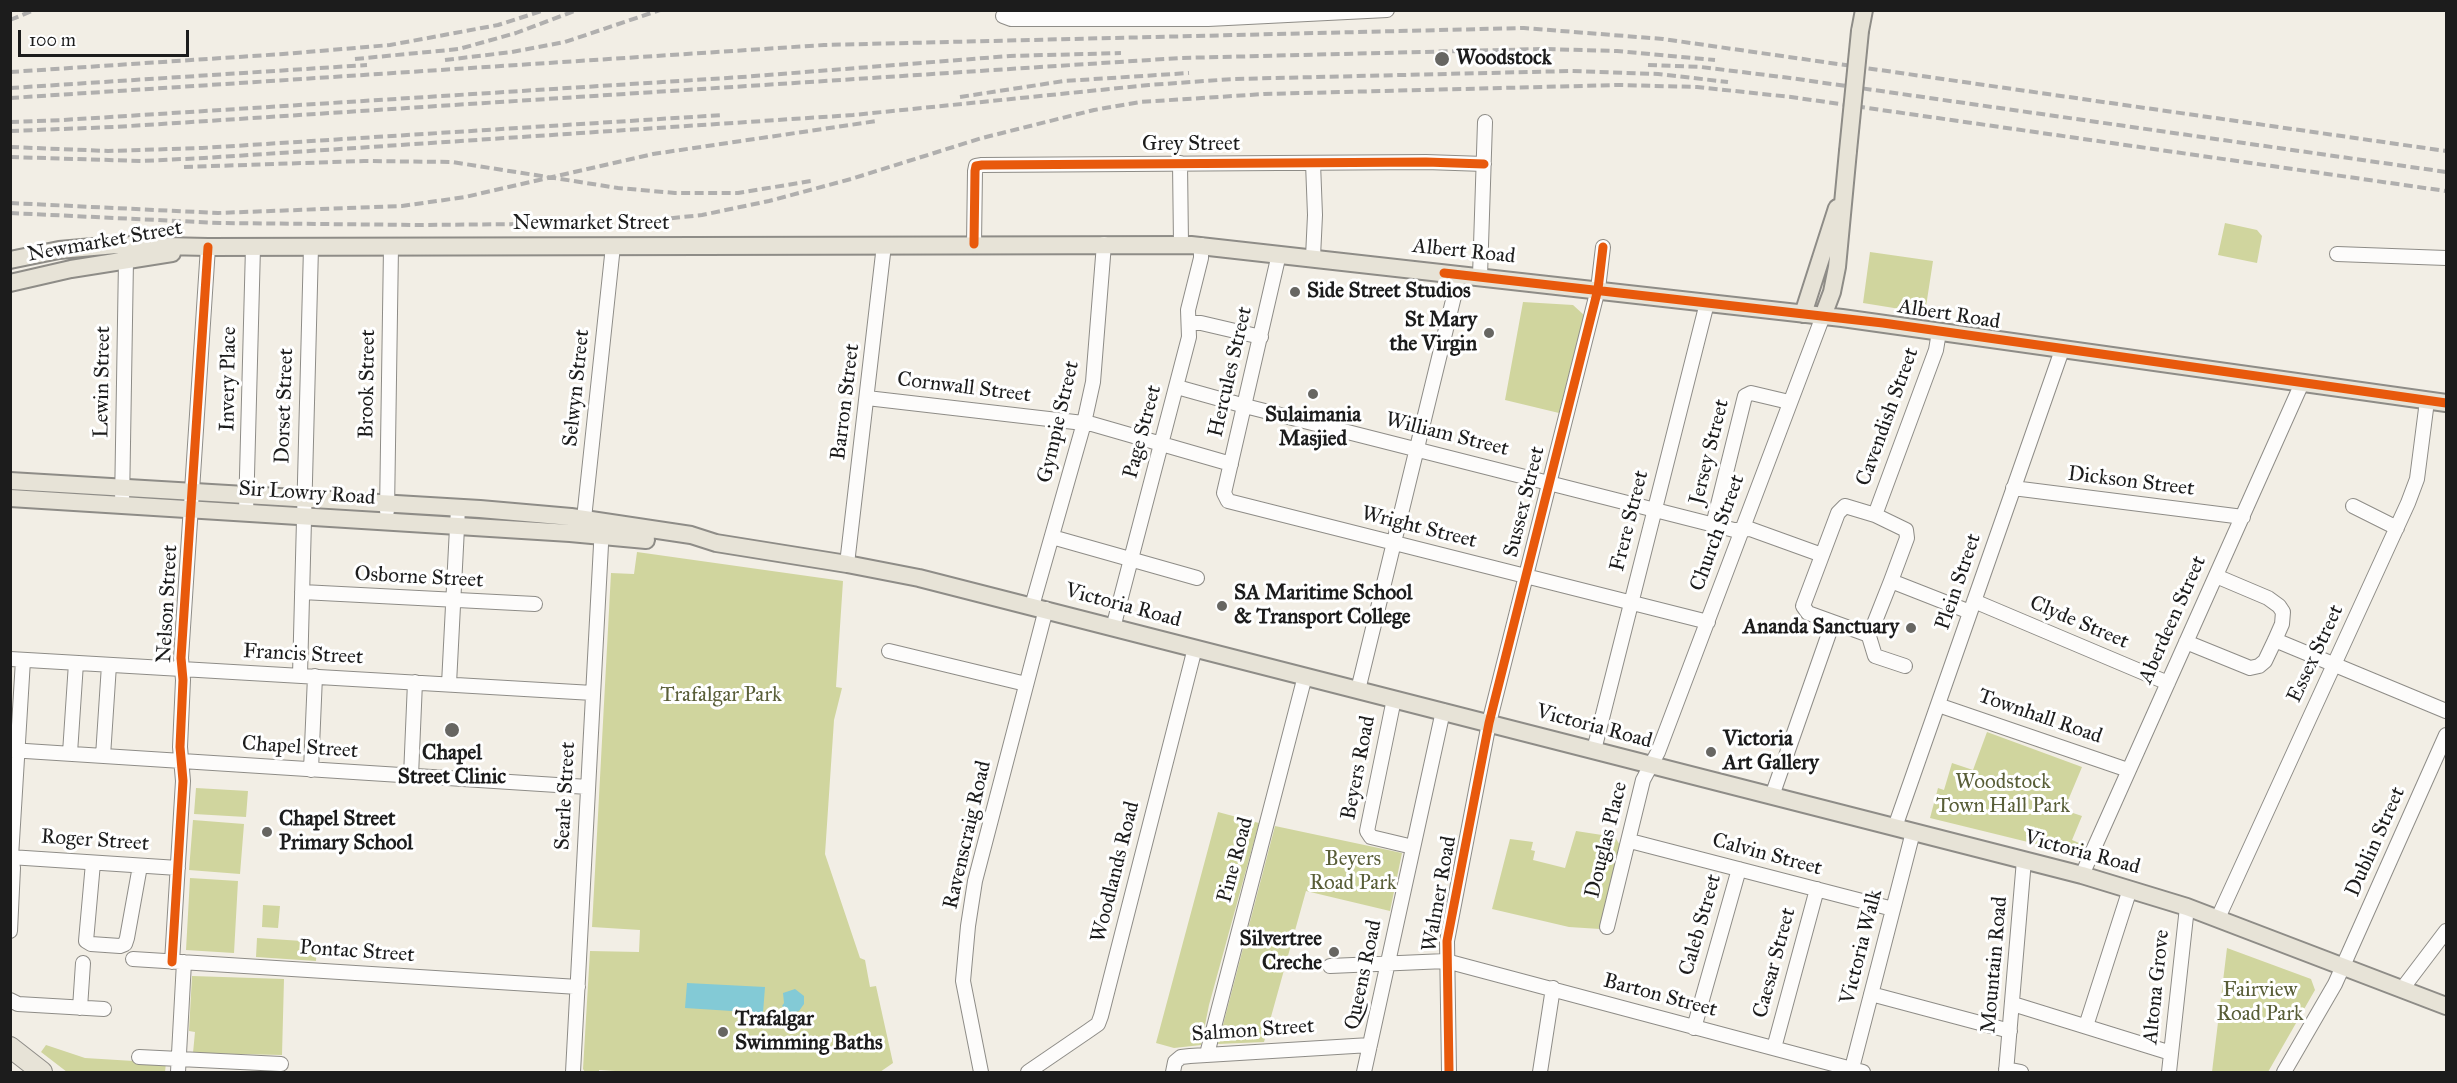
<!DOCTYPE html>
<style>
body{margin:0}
#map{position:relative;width:2457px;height:1083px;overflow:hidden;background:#f2eee5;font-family:"IM FELL Great Primer",serif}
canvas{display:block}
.frame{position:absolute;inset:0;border:12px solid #1c1c1c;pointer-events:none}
.scale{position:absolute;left:18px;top:30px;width:171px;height:27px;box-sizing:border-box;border:3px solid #1c1c1c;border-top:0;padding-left:8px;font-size:18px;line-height:21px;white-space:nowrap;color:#1c1c1c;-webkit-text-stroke:4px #fff;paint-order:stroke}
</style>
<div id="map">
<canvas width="2457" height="1083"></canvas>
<div class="frame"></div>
<div class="scale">100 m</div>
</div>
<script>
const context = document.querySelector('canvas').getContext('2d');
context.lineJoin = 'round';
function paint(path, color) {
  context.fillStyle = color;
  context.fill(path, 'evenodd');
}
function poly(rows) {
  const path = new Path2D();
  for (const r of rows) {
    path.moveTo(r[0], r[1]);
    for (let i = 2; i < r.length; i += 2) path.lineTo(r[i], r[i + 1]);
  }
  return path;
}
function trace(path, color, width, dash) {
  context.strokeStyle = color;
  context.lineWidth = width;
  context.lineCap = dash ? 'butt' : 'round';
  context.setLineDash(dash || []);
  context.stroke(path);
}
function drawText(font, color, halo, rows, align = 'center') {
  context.font = font + ' "IM FELL Great Primer",serif';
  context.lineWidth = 6;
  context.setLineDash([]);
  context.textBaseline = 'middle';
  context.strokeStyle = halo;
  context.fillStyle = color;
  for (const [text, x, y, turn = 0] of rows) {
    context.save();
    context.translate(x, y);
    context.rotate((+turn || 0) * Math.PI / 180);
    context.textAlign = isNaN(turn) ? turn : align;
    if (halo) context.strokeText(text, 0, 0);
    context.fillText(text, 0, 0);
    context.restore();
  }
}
const green = poly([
 [2225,223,2257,230,2262,236,2257,263,2218,255],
 [1870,252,1933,261,1925,313,1863,303],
 [1523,302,1573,305,1584,315,1559,413,1505,400],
 [637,552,843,581,836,687,842,688,834,720,825,854,860,958,865,960,870,987,876,986,893,1063,880,1072,631,1072,599,1070,599,1072,585,1072,583,1069,590,951,639,952,640,930,592,927,611,573,634,574],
 [1987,732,2082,767,2064,810,2082,816,2072,840,2084,845,2081,855,1930,818,1938,788,1944,790,1952,763,1973,770],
 [196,788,248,791,246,817,194,814],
 [1218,812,1259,823,1209,1005,1201,1045,1174,1048,1156,1043],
 [193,820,244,824,240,874,189,870],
 [1275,826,1402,853,1390,911,1306,891,1264,1042,1218,1044],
 [1576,831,1615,837,1621,847,1600,929,1569,927,1492,909,1510,839,1533,842,1531,850,1535,851,1533,860,1565,868],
 [190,878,238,881,234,953,186,950],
 [263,905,280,906,278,928,262,927],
 [257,938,317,942,316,961,256,957],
 [2227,948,2311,979,2315,990,2268,1072,2212,1072],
 [192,976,284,979,282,1055,193,1053,195,1032,189,1031],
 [46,1045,85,1058,166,1063,165,1072,67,1072,41,1052]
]);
const water = poly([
 [687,983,765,987,763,1013,685,1008],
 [795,989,804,996,804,1004,799,1011,792,1013,782,1006,784,1003,783,993]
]);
const minor = poly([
 [1003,16,1011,19,1208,19,1387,10],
 [1180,163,1181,244],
 [974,244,975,171,976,166,982,165,1426,162,1484,164],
 [1279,254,1224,493,1228,501,1708,622],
 [2337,254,2446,258],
 [1313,257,1315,215,1313,163],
 [1480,276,1485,122],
 [1190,323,1201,323,1261,337],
 [1177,387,1245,406,1734,530,1750,529,1822,555],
 [867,398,1092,424,1231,464],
 [2013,488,2243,517],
 [122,505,126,260],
 [1845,506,1875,515,1906,530,1907,538,1891,581,1872,629,1866,634,1808,613,1803,606,1838,513,1845,506],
 [2353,506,2397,528],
 [387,511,391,247],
 [246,513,253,247],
 [1875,515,1936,350,1939,332],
 [1713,525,1745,396,1751,393,1789,402],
 [583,528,613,246],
 [1052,537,1197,578],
 [847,564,884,245],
 [1891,581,1970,612],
 [302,592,535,604],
 [1974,601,2168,683],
 [1032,606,1084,423,1093,382,1104,244],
 [1113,628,1189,337,1188,310,1201,258,1201,245],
 [1868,633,1875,656,1905,666],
 [2275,640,2446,711],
 [2186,642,2250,668,2259,666,2265,661,2275,640,2282,624,2283,612,2279,606,2268,598,2216,576],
 [889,651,1026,684],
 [10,659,593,693],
 [300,675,311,247],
 [449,684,458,508],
 [1358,690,1456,288,1458,274],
 [1394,699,1367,831,1371,837,1413,847],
 [1938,705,2128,770],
 [10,750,588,787],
 [1594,750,1707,303],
 [70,753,76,663],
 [103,756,109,665],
 [311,770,315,676],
 [411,776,415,682],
 [1772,796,1833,622],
 [1895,827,2062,350],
 [1630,841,1893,909],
 [10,857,178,868],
 [93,863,86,941,91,944,120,946,125,944,127,938,140,866],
 [2082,875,2302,383],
 [2218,918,2408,503,2417,479,2427,401],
 [1607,927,1643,780,1658,752,1823,316],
 [10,931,13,868,11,857,23,660],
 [133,959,578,987],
 [172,962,183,781,180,747,183,680,181,658,208,247],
 [1330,966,1446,961,1863,1072],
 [2402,989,2446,931],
 [1871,994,2010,1031],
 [10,1000,18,1004,104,1009],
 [2013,1004,2171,1053],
 [80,1008,83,963],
 [2086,1026,2130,889],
 [1694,1028,1739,869],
 [1774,1048,1817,889],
 [1207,1054,1305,676],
 [139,1057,281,1064],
 [2006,1069,2021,1072],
 [178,1072,184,962],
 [573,1072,602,526],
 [981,1072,963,981,968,926,975,881,1046,609],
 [1028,1072,1088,1031,1098,1024,1101,1016,1195,648],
 [1173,1072,1175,1062,1181,1057,1190,1056,1370,1045],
 [1364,1072,1443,711],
 [1449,1072,1447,941,1489,723,1598,289,1603,247],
 [1540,1072,1553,988],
 [1851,1072,1913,832],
 [2006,1072,2024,860],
 [2169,1072,2187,907],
 [2284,1072,2335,984,2446,735]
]);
const major = poly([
 [1860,31,1864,10],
 [10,260,59,250,116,245,208,247,1191,245,1842,318,2446,403],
 [10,283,71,269,172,253],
 [1803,314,1837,208],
 [1823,316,1832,292,1837,267,1848,151],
 [10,481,480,509,571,517,691,535,716,543,847,564,919,578,2082,875,2187,907,2446,1006],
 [10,498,570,533,646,540]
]);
const highway = poly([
 [10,1047,42,1072]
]);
const rail = poly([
 [10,20,34,10],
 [355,59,459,49,516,33,577,10],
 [445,60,512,52,565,42,660,10],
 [1648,65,1701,67,1790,78,2446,172],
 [10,72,283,54,390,45,498,25,545,10],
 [10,88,367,65],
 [960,97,1064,81,1189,73],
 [10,98,824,45,1524,28,1663,39,2446,151],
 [10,122,63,120,742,77,1010,56,1121,53],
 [10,131,114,127,1180,58,1542,49,1617,51,1715,60],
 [10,147,108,151,202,148,723,115],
 [10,157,142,161,204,158,853,115,1149,85,1233,79,1571,71,1658,74,1728,82],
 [184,167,364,161,452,162,618,188,675,193,738,193,811,181],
 [10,203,218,213,402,206,465,197,653,154,877,121],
 [10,213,220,223,422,225,625,223,702,215,769,201,851,179,982,138,1094,110,1140,102,1264,94,1619,85,1697,87,1791,97,2446,191]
]);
const majorBridge = poly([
 [1848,151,1860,31]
]);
const cycleway = poly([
 [974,244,975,171,976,166,982,165,1426,162,1484,164],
 [1444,273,1883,323,2446,403],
 [172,962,183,781,180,747,183,680,181,658,208,247],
 [1449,1072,1447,941,1489,723,1598,289,1603,247]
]);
const markers = [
 [1442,59,8,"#676662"],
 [1295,292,6,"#676662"],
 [1489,333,6,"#676662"],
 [1313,394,6,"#676662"],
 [1222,606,6,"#676662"],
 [1911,628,6,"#676662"],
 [452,730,8,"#676662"],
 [1711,752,6,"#676662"],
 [267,832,6,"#676662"],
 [1334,952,6,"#676662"],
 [723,1032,6,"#676662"]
];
const poiNames = [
 ["Woodstock",1456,59],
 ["Side Street Studios",1307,292],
 ["St Mary",1477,321,"right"],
 ["the Virgin",1477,345,"right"],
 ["Sulaimania",1313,416,"center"],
 ["Masjied",1313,440,"center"],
 ["SA Maritime School",1234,594],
 ["& Transport College",1234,618],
 ["Ananda Sanctuary",1899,628,"right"],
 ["Victoria",1723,740],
 ["Art Gallery",1723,764],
 ["Chapel",452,754,"center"],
 ["Street Clinic",452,778,"center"],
 ["Chapel Street",279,820],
 ["Primary School",279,844],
 ["Silvertree",1322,940,"right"],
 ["Creche",1322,964,"right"],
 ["Trafalgar",735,1020],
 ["Swimming Baths",735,1044]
];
const streetNames = [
 ["Grey Street",1191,145],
 ["Newmarket Street",591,224],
 ["Newmarket Street",105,242,-10],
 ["Albert Road",1464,252,6],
 ["Albert Road",1949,315,9],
 ["Hercules Street",1231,372,-77],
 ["Invery Place",229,379,-89],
 ["Lewin Street",103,382,-89],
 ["Brook Street",368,384,-89],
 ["Selwyn Street",577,388,-84],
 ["Cornwall Street",964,388,7],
 ["Barron Street",846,402,-83],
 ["Dorset Street",285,406,-88],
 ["Cavendish Street",1888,417,-70],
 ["Gympie Street",1059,422,-77],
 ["Page Street",1143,432,-75],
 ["William Street",1447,435,14],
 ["Jersey Street",1710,452,-76],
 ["Dickson Street",2131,482,7],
 ["Sir Lowry Road",307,494,4],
 ["Sussex Street",1525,502,-76],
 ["Frere Street",1630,521,-76],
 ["Wright Street",1419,528,14],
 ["Church Street",1718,533,-70],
 ["Osborne Street",419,578,3],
 ["Plein Street",1959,582,-71],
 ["Nelson Street",168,604,-87],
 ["Victoria Road",1123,606,15],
 ["Aberdeen Street",2173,620,-66],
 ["Clyde Street",2079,623,23],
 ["Essex Street",2316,654,-65],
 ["Francis Street",303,655,3],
 ["Townhall Road",2040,717,19],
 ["Victoria Road",1594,727,15],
 ["Chapel Street",300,748,4],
 ["Beyers Road",1359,768,-79],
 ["Searle Street",566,796,-87],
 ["Ravenscraig Road",968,835,-77],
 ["Douglas Place",1607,840,-76],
 ["Roger Street",95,841,4],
 ["Dublin Street",2376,842,-66],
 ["Victoria Road",2082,853,15],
 ["Calvin Street",1767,855,15],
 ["Pine Road",1236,860,-75],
 ["Woodlands Road",1116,872,-76],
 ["Walmer Road",1440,894,-80],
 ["Caleb Street",1701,925,-74],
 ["Victoria Walk",1862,947,-76],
 ["Pontac Street",357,952,4],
 ["Caesar Street",1775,963,-75],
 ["Mountain Road",1995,965,-85],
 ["Queens Road",1364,975,-78],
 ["Altona Grove",2157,987,-84],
 ["Barton Street",1660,996,15],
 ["Salmon Street",1253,1031,-4]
];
const parkNames = [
 ["Trafalgar Park",721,696],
 ["Woodstock",2003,783],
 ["Town Hall Park",2003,807],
 ["Beyers",1353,860],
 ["Road Park",1353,884],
 ["Fairview",2260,991],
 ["Road Park",2260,1015]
];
paint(green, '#d0d59e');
paint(water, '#83cad6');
trace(minor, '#8e8c87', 16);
trace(major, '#8e8c87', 20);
trace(highway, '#8e8c87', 22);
trace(minor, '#fdfcfb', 14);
trace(major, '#e7e3d7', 16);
trace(highway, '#e7e3d7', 20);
trace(rail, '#b0afae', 4, [9, 4.5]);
trace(majorBridge, '#8e8c87', 20, []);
trace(majorBridge, '#e7e3d7', 16);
trace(cycleway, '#e8590c', 9);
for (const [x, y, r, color] of markers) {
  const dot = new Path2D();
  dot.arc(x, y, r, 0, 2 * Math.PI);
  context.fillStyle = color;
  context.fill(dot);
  trace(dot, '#fff', 2);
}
drawText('bold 21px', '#1c1c1c', '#fff', poiNames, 'left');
drawText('21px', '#1c1c1c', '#fff', streetNames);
drawText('21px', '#595e38', '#fff', parkNames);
</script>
